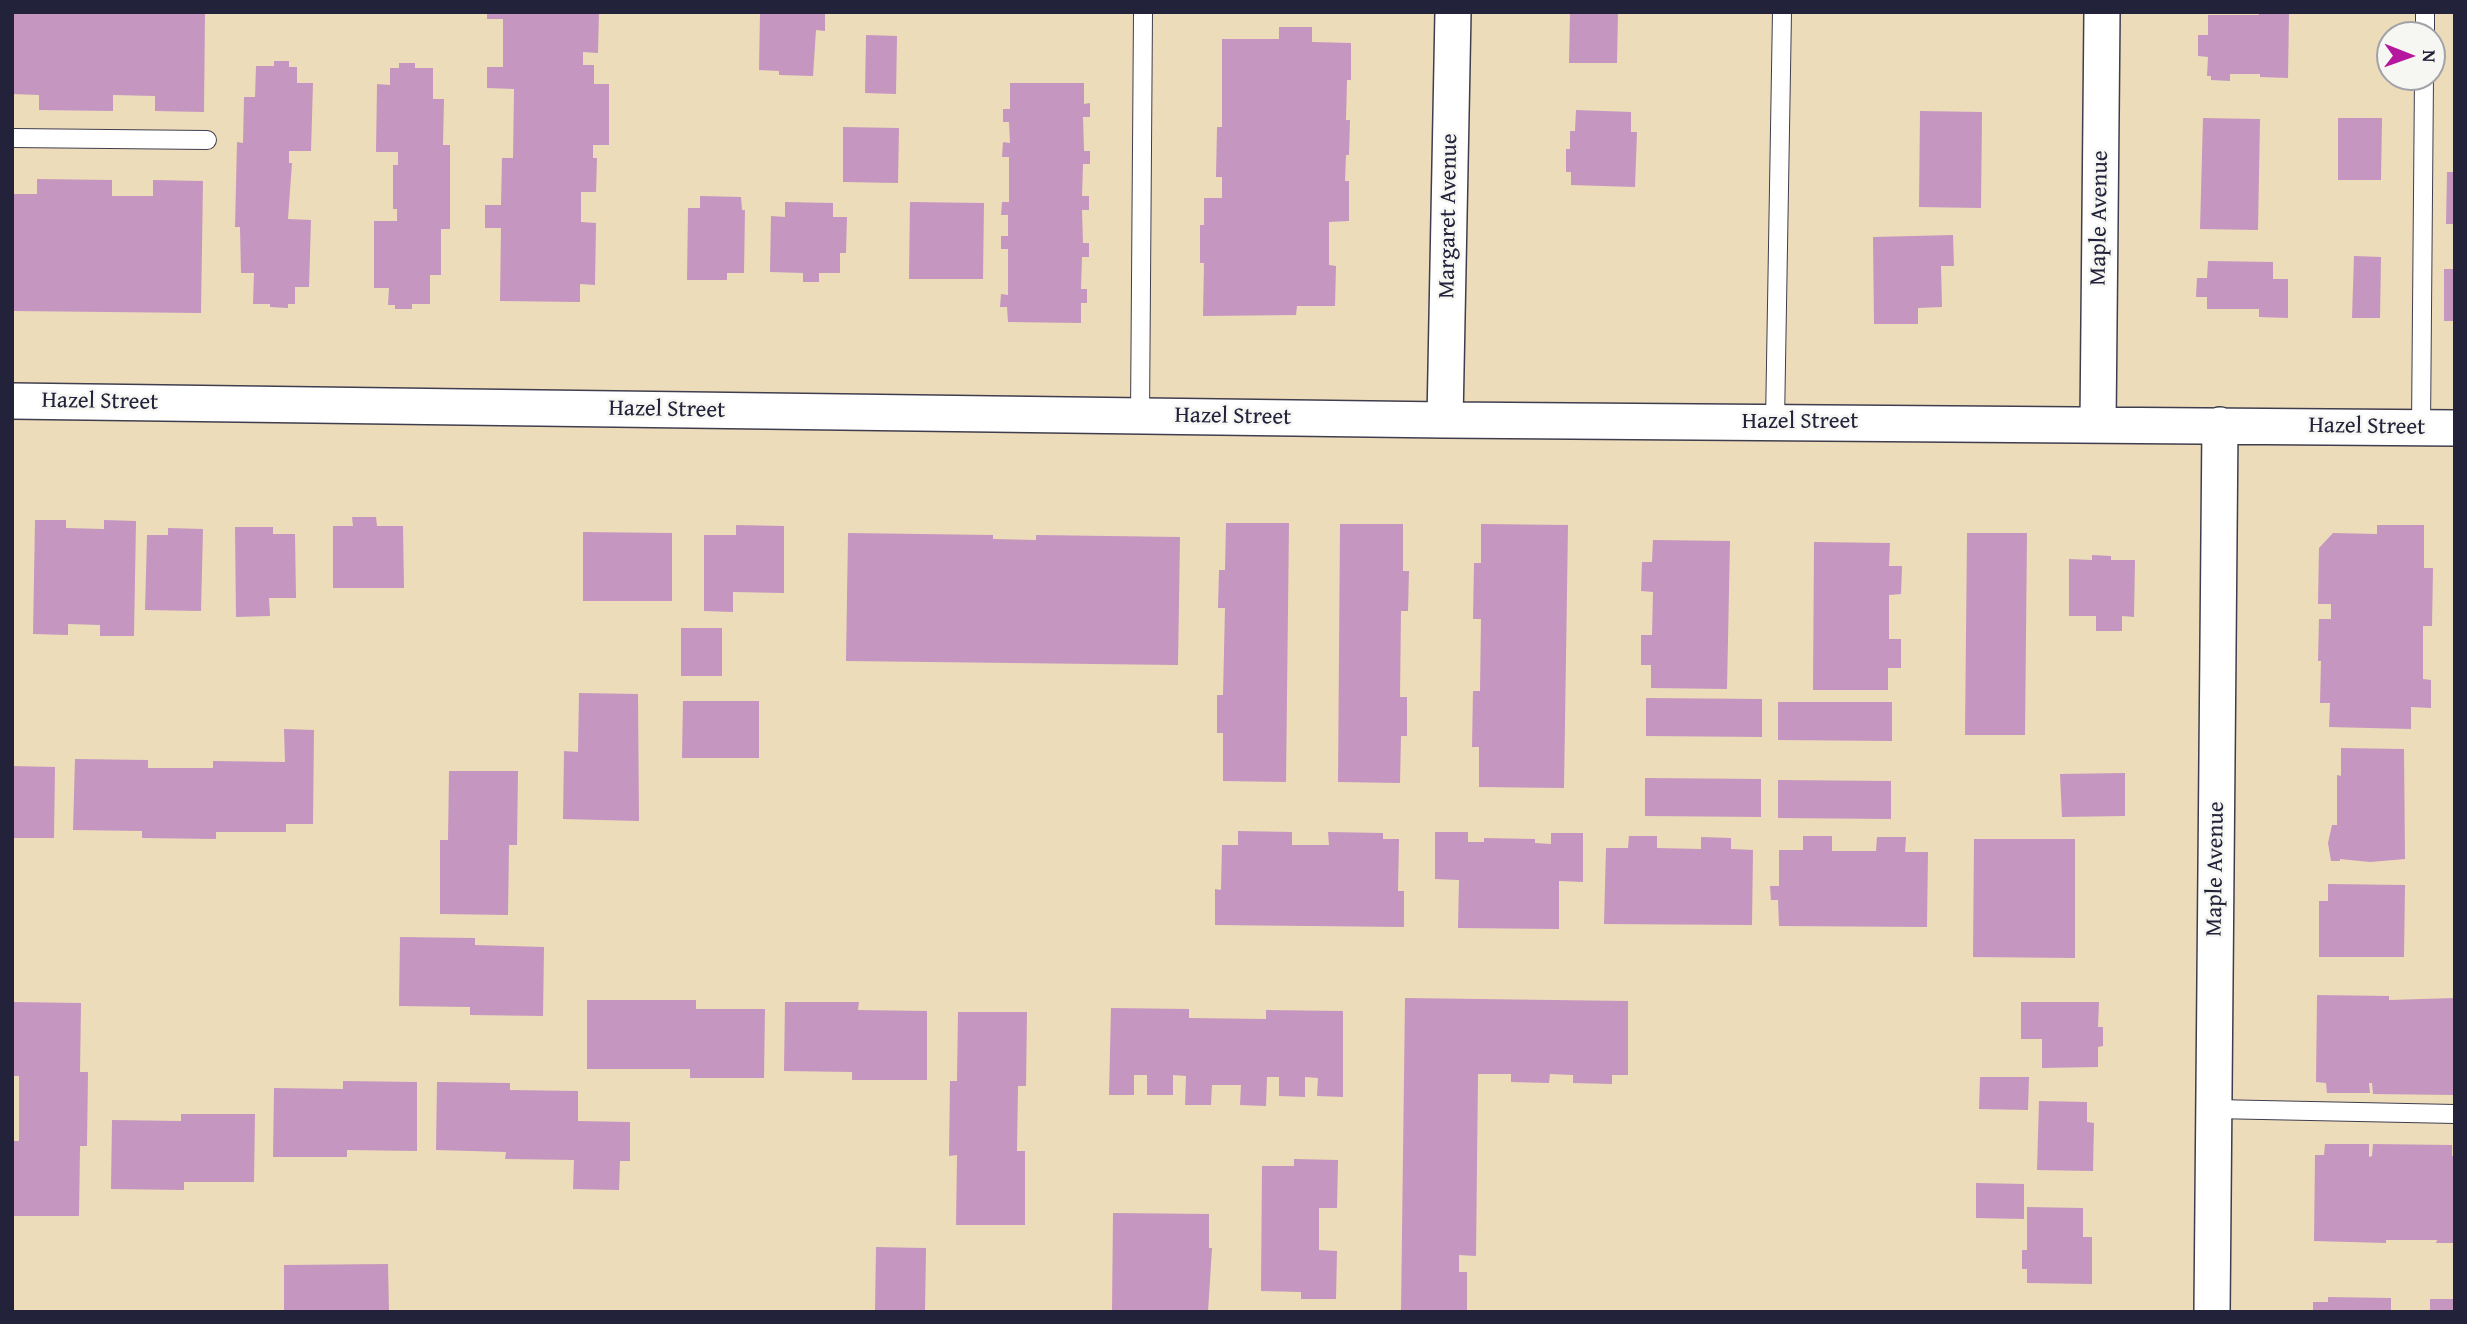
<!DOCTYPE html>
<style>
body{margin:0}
#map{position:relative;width:2467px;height:1324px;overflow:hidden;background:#eddcba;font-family:"Gentium Book Plus",serif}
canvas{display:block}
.frame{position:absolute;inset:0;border:14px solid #22223b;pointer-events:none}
.north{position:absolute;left:2376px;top:21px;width:70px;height:70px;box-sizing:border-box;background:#f6f6f2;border:2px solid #a1a1a9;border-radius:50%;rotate:91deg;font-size:19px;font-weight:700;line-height:28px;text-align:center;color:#22223b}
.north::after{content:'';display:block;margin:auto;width:24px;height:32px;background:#b5179e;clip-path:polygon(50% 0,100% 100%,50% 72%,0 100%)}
</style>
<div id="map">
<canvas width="2467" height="1324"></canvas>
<div class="frame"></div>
<div class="north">N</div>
</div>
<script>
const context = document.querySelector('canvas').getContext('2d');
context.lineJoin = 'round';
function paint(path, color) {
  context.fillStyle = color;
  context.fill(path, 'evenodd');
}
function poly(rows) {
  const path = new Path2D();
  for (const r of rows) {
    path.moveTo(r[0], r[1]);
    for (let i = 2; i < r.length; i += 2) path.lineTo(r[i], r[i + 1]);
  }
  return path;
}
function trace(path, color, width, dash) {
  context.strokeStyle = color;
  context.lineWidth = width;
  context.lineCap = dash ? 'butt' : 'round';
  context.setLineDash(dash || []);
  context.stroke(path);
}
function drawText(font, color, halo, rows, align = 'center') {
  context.font = font + ' "Gentium Book Plus",serif';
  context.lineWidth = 5;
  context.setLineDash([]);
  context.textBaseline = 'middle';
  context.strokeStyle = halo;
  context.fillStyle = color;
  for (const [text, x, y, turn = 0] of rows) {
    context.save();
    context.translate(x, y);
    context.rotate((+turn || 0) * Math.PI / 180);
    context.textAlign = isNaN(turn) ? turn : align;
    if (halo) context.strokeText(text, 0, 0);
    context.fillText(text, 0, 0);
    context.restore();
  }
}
const building = poly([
 [12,12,205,12,204,112,155,111,155,96,113,95,113,111,39,110,39,95,12,94],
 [487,12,599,12,598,53,583,52,583,65,594,65,594,84,609,84,609,145,593,145,593,158,597,158,596,192,581,192,581,222,596,223,595,285,580,284,580,302,500,301,501,228,485,228,485,205,501,205,502,158,513,158,514,89,487,88,487,67,503,67,503,19,487,19],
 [1570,12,1618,13,1617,63,1569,63],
 [2259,12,2289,12,2288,78,2260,77,2260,74,2230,74,2230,81,2211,80,2211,76,2207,76,2208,57,2198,56,2198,35,2208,35,2208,15,2259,15],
 [760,13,825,14,825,31,816,30,813,76,779,75,779,71,759,70],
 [1279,27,1312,27,1312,42,1351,43,1351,80,1347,80,1346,120,1350,120,1349,155,1346,155,1345,181,1349,181,1349,221,1329,222,1329,265,1336,266,1335,306,1297,306,1296,315,1203,316,1204,263,1200,263,1200,225,1204,225,1204,198,1222,198,1222,177,1216,177,1217,127,1222,127,1222,39,1279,39],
 [866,35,897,36,896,94,865,93],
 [274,61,289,61,289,67,297,67,297,83,313,83,311,151,289,151,289,163,292,163,288,219,311,220,309,287,295,287,295,304,288,304,288,308,270,307,270,304,253,304,254,273,241,273,240,227,235,227,237,142,243,143,244,97,255,97,256,66,274,66],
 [399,63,415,63,415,68,433,68,433,99,444,99,443,145,450,145,450,229,441,229,441,275,430,275,430,304,412,304,412,309,395,309,395,305,388,305,389,288,374,288,374,221,397,221,397,209,393,209,393,165,398,165,398,152,376,152,377,84,390,85,390,68,399,68],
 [1010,83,1084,83,1084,104,1090,103,1090,117,1083,117,1084,151,1090,151,1090,164,1083,164,1082,196,1089,196,1089,210,1082,210,1083,243,1089,243,1089,257,1082,257,1081,289,1087,289,1087,303,1081,303,1081,323,1008,322,1007,307,1000,307,1001,294,1008,295,1008,249,1001,249,1001,236,1008,236,1008,215,1001,215,1002,202,1009,202,1009,157,1002,157,1003,142,1010,143,1009,122,1003,122,1003,109,1010,109],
 [1576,110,1631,112,1631,132,1637,132,1635,187,1571,185,1571,172,1566,172,1566,149,1570,149,1570,131,1575,131],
 [1920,111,1982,112,1981,208,1919,207],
 [2203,118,2260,119,2258,230,2200,229],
 [2338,118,2382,118,2381,180,2338,180],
 [843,127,899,128,898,183,843,182],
 [2447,172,2455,172,2455,224,2446,224],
 [37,179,112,180,112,196,153,196,153,180,203,181,201,313,12,311,12,194,37,194],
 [700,196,741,197,742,210,745,210,744,273,727,273,727,280,687,280,688,208,700,208],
 [785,202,833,203,833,217,847,217,846,253,840,253,840,273,819,273,819,282,803,282,803,273,770,272,771,216,785,217],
 [910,202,984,203,983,279,909,279],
 [1953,235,1954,266,1941,266,1942,307,1918,308,1918,324,1874,324,1873,237],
 [2354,256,2381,257,2380,318,2352,318],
 [2208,261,2273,262,2273,279,2288,279,2288,318,2259,317,2259,309,2207,309,2207,297,2196,297,2197,278,2207,278],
 [2444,269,2455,269,2455,321,2444,321],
 [352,517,376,517,377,526,403,526,404,588,333,588,333,526,353,526],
 [35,520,66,520,66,528,104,529,104,520,136,521,134,636,100,636,100,625,68,624,68,635,33,634],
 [1226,523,1289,523,1286,782,1223,781,1223,733,1217,733,1217,695,1223,695,1225,608,1218,608,1219,570,1225,570],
 [1340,524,1403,524,1403,571,1409,571,1408,611,1401,611,1400,697,1407,697,1407,736,1401,736,1400,783,1338,782],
 [1481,524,1568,525,1564,788,1479,787,1479,747,1472,747,1473,691,1480,691,1481,619,1473,619,1474,563,1481,563],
 [736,525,784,526,784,593,733,592,733,612,704,611,704,535,736,535],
 [2377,525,2424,525,2424,568,2433,568,2432,626,2423,626,2423,679,2431,680,2431,708,2411,707,2411,729,2329,727,2330,703,2320,703,2321,661,2318,661,2319,619,2331,619,2331,604,2318,604,2319,548,2333,533,2377,534],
 [235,527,273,527,273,534,295,534,296,598,269,598,270,616,236,617],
 [168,528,203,529,201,611,145,610,147,535,168,535],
 [583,532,672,533,672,601,583,601],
 [848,533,993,535,993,539,1036,540,1036,535,1180,537,1178,665,846,661],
 [1967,533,2027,533,2025,735,1965,735],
 [1653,540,1730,541,1727,689,1651,688,1651,665,1641,665,1641,635,1652,635,1653,592,1641,591,1642,562,1652,562],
 [1814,542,1890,543,1889,566,1902,566,1901,594,1889,595,1889,639,1901,639,1901,668,1888,668,1888,690,1813,690],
 [2092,555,2111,556,2111,560,2135,560,2134,617,2122,616,2122,631,2096,631,2096,616,2069,616,2069,559,2092,560],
 [681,628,722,628,722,676,681,676],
 [579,693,638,694,639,821,563,819,564,751,578,752],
 [1646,698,1762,699,1762,737,1646,736],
 [683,701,759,701,759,758,682,758],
 [1778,702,1892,702,1892,741,1778,740],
 [284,729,314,730,313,824,286,824,286,832,216,832,216,839,142,838,142,831,73,830,75,759,148,760,148,768,213,768,213,761,285,762],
 [2341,748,2404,749,2405,859,2370,862,2340,859,2340,861,2331,861,2328,843,2332,825,2337,825,2337,775,2341,776],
 [12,766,55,767,54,838,12,838],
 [449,771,518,771,517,845,509,845,508,915,440,914,440,840,448,840],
 [2125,773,2125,816,2062,817,2060,774],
 [1645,778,1761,779,1761,817,1645,816],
 [1778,780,1891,781,1891,819,1778,818],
 [1238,831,1292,832,1292,845,1329,845,1328,832,1383,833,1383,839,1399,839,1398,891,1404,891,1404,927,1215,925,1215,889,1221,890,1222,845,1238,845],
 [1435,832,1468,832,1468,842,1484,842,1484,838,1535,839,1535,843,1551,844,1551,833,1583,833,1583,882,1559,881,1559,929,1458,928,1459,880,1435,879],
 [1629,836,1657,836,1657,848,1701,849,1701,837,1731,838,1731,849,1753,850,1752,925,1604,924,1606,848,1628,848],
 [1803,836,1832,836,1832,851,1876,851,1877,837,1906,837,1905,852,1928,852,1927,927,1779,926,1778,900,1771,900,1770,886,1779,886,1779,850,1803,850],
 [1974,839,2075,839,2075,958,1973,957],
 [2328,884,2405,885,2404,957,2319,957,2319,901,2328,901],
 [400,937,475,938,475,945,544,947,543,1016,470,1015,470,1007,399,1006],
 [2317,995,2389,996,2389,1000,2455,998,2453,1095,2373,1094,2372,1083,2369,1083,2370,1093,2327,1093,2326,1083,2316,1082],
 [1405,998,1628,1001,1628,1075,1612,1075,1612,1084,1573,1083,1573,1075,1550,1074,1549,1083,1511,1082,1511,1074,1478,1074,1476,1256,1459,1255,1459,1272,1467,1272,1467,1312,1401,1312],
 [587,1000,696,1000,696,1009,765,1009,764,1078,690,1078,690,1069,587,1069],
 [12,1002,81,1003,80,1072,88,1072,87,1146,80,1146,79,1216,12,1216,12,1141,19,1141,19,1076,12,1076],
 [785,1002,859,1002,858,1010,927,1011,927,1080,852,1080,852,1072,784,1071],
 [2021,1002,2099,1002,2098,1027,2103,1027,2103,1046,2098,1047,2098,1067,2042,1068,2042,1039,2021,1039],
 [1111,1008,1189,1009,1189,1018,1266,1019,1266,1010,1343,1011,1343,1097,1317,1096,1318,1078,1305,1077,1305,1097,1279,1096,1279,1077,1267,1077,1266,1106,1240,1105,1241,1085,1212,1085,1211,1105,1185,1105,1186,1076,1173,1075,1173,1095,1147,1095,1147,1075,1134,1075,1134,1095,1109,1095],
 [958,1012,1027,1012,1026,1086,1018,1086,1017,1151,1025,1151,1025,1225,956,1225,957,1155,949,1156,950,1081,957,1081],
 [1980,1077,2029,1077,2028,1110,1979,1109],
 [343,1081,417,1082,417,1151,347,1150,347,1157,273,1157,274,1088,343,1089],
 [437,1082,510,1083,510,1090,578,1091,578,1121,630,1122,630,1161,620,1161,619,1190,573,1189,574,1160,505,1159,506,1152,436,1150],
 [2039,1101,2087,1102,2087,1122,2094,1123,2093,1171,2037,1170],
 [181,1114,255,1114,254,1182,184,1182,184,1190,111,1189,112,1120,181,1121],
 [2325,1144,2369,1144,2369,1157,2372,1156,2373,1144,2452,1145,2452,1156,2455,1156,2455,1243,2436,1243,2437,1240,2386,1240,2386,1243,2314,1241,2315,1155,2324,1155],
 [1294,1159,1338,1160,1337,1208,1319,1208,1319,1250,1337,1251,1336,1299,1301,1299,1301,1292,1261,1291,1262,1166,1294,1166],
 [1976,1183,2024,1184,2024,1219,1976,1218],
 [2027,1207,2083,1208,2083,1237,2092,1237,2092,1284,2027,1283,2027,1269,2022,1269,2022,1250,2027,1250],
 [1113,1213,1209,1214,1209,1248,1212,1248,1208,1312,1112,1312],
 [876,1247,926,1248,925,1312,875,1312],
 [388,1264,389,1312,284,1312,284,1265],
 [2328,1297,2391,1298,2391,1312,2313,1312,2313,1302,2328,1302],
 [2430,1299,2455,1299,2455,1312,2430,1312]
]);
const service = poly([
 [2425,35,2425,12],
 [12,138,207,140],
 [1140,416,1143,12],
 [1775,422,1782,12],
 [2421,427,2424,77],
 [2214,1109,2455,1114]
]);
const minor = poly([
 [12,401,1445,420,2455,428],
 [1445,420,1453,12],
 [2098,424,2102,12],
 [2212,1312,2220,425]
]);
const streetNames = [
 ["Margaret Avenue",1449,216,-89],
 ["Maple Avenue",2100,218,-89],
 ["Hazel Street",100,402,1],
 ["Hazel Street",667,410,1],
 ["Hazel Street",1233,417,1],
 ["Hazel Street",1800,422],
 ["Hazel Street",2367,427,1],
 ["Maple Avenue",2216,869,-89]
];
paint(building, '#c596bf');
trace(service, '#403e4e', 20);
trace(minor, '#403e4e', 38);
trace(service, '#fff', 18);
trace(minor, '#fff', 35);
drawText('23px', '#22223b', '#f6f6f2', streetNames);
</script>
